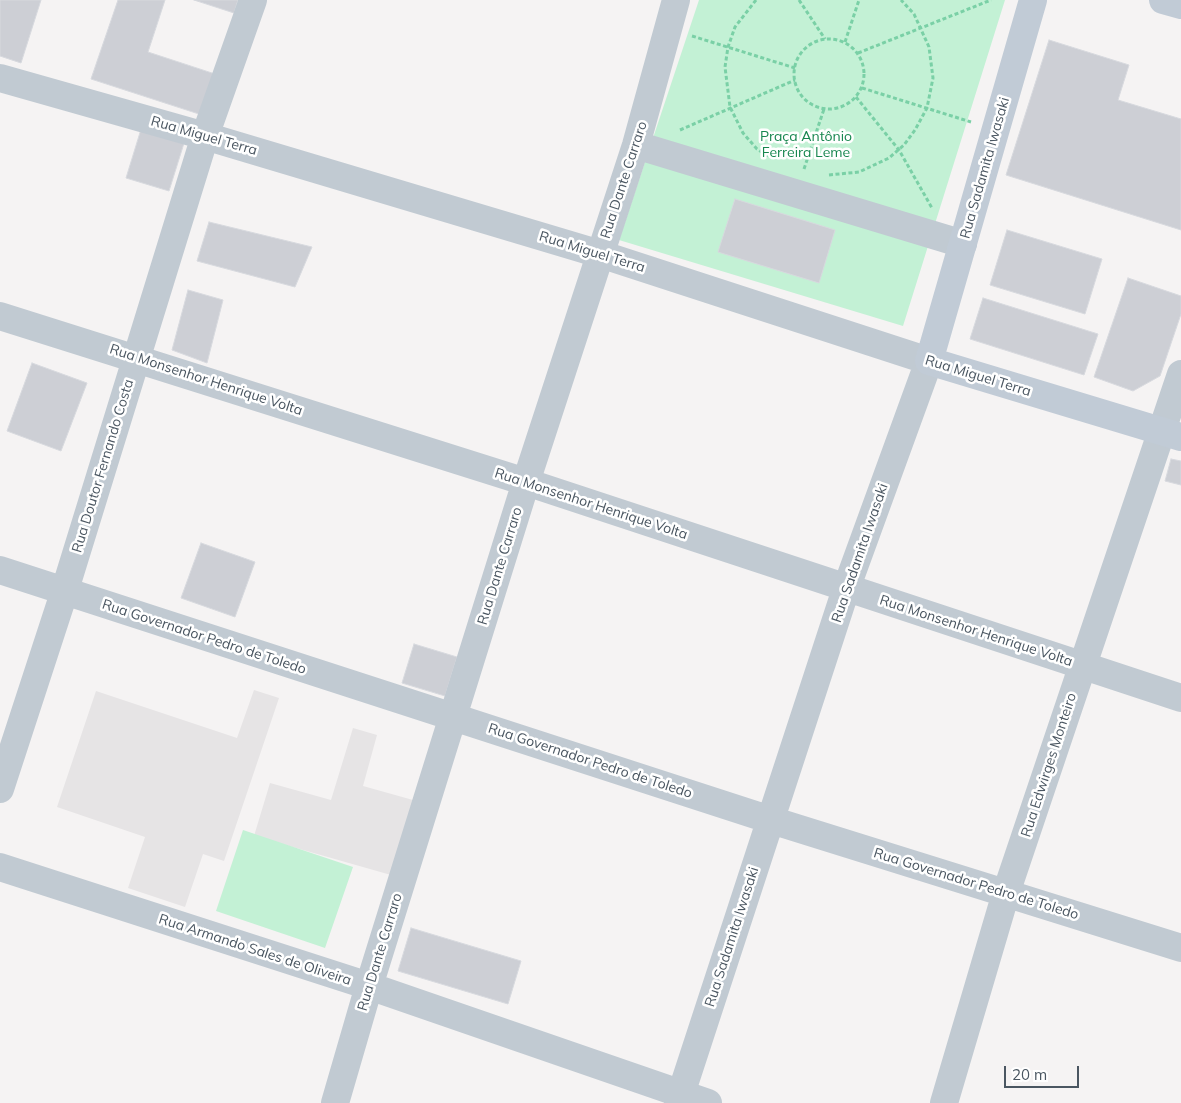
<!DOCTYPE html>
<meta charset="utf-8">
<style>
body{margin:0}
#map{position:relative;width:1181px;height:1103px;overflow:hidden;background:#f5f3f3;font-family:Mulish,sans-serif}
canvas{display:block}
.scale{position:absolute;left:1004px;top:1066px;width:75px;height:22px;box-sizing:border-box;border:2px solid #4a5661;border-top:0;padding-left:6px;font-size:15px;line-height:18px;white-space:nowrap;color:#4a5661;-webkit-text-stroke:4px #fff;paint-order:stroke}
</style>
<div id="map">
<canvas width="1181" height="1103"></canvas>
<div class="scale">20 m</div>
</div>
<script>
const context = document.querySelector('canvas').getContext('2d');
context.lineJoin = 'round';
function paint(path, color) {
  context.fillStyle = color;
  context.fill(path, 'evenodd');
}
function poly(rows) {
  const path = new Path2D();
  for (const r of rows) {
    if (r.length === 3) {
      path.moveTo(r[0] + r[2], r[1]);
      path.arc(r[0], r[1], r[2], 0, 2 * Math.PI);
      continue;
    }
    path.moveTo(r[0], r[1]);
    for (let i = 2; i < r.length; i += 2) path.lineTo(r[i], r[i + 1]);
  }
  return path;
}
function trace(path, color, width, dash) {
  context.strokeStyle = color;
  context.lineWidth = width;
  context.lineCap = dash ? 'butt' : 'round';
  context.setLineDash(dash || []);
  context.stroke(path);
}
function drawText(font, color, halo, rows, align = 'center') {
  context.font = font + ' Mulish,sans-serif';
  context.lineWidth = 5;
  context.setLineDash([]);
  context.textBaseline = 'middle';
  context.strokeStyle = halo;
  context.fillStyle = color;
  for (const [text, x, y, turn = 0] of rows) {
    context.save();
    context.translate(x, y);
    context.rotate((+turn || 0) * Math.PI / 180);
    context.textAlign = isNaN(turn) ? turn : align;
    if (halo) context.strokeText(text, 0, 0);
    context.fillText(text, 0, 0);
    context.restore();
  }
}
const education = poly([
 [254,690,279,698,224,861,203,854,185,907,128,888,145,837,57,807,96,691,237,738],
 [353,728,377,735,363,786,413,800,391,875,254,836,270,783,331,800]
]);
const green = poly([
 [699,0,1005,0,903,326,619,240],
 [243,830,353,867,325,948,216,911]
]);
const building = poly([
 [0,0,41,0,21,63,0,56,0,0],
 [118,0,165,0,148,52,215,74,202,115,91,79,118,0],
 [194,0,238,0,234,13,194,0],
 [1049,40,1129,65,1118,100,1181,119,1181,230,1006,175,1049,40],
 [142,126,185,140,169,191,126,178,142,126],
 [735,199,835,230,819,283,718,252,735,199],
 [209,222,312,247,295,287,197,261,209,222],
 [1007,230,1102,259,1085,314,990,285,1007,230],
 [1128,278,1181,296,1181,314,1160,376,1133,391,1094,377,1128,278],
 [188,290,223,300,207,363,172,350,188,290],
 [983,298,1098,334,1084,375,970,339,983,298],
 [32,363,87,383,61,451,7,431,32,363],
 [1171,459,1181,461,1181,485,1165,481,1171,459],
 [201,543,255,562,235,617,181,598,201,543],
 [414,644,457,657,445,696,402,683,414,644],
 [411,928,521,961,508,1004,398,971,411,928]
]);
const path = poly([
 [756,0,735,27,728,47,725,67,730,107,743,133,757,149,768,156],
 [799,0,825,39],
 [692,36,795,68],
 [829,74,35],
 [845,42,859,0],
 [858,53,991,0],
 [862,88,971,122],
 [856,97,899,150,932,208],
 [680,130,795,80],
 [804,169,824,109],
 [829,175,859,172,889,158,904,145,915,130,927,108,933,78,929,47,914,14,901,0]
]);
const street = poly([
 [0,78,205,136,600,254,929,361,846,589,678,1103],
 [636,145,963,244],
 [0,316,526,482,1181,698],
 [0,570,771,820,1181,948],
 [0,789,64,593,205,136,253,0],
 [0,867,369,986,708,1103],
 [335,1103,369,986,526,482,636,145,676,0],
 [944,1103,1006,893,1181,374]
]);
const secondary = poly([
 [1033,0,929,361,1181,437],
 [1163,0,1181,5]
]);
const streetNames = [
 ["Rua Miguel Terra",204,136,16],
 ["Rua Sadamita Iwasaki",985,168,-74],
 ["Rua Dante Carraro",624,180,-72],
 ["Rua Miguel Terra",592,252,17],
 ["Rua Miguel Terra",978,376,17],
 ["Rua Monsenhor Henrique Volta",206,380,18],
 ["Rua Doutor Fernando Costa",103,466,-73],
 ["Rua Monsenhor Henrique Volta",591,504,18],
 ["Rua Sadamita Iwasaki",860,553,-71],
 ["Rua Dante Carraro",500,566,-73],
 ["Rua Monsenhor Henrique Volta",976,631,18],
 ["Rua Governador Pedro de Toledo",204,637,18],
 ["Rua Governador Pedro de Toledo",590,761,18],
 ["Rua Edwirges Monteiro",1049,765,-72],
 ["Rua Governador Pedro de Toledo",976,884,17],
 ["Rua Sadamita Iwasaki",732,937,-72],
 ["Rua Armando Sales de Oliveira",255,950,18],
 ["Rua Dante Carraro",380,952,-73]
];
const parkNames = [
 ["Praça Antônio",806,137],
 ["Ferreira Leme",806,153]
];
paint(education, '#e6e4e5');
paint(green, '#c3f1d5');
paint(building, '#cdcfd5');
trace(building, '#d7d9de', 1);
trace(path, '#7ad0a6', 3, [4, 2.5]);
trace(street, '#c1cad2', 28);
trace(secondary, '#c1cbd6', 28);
drawText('14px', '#4a5661', '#fff', streetNames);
drawText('14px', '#17864f', '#fff', parkNames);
</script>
